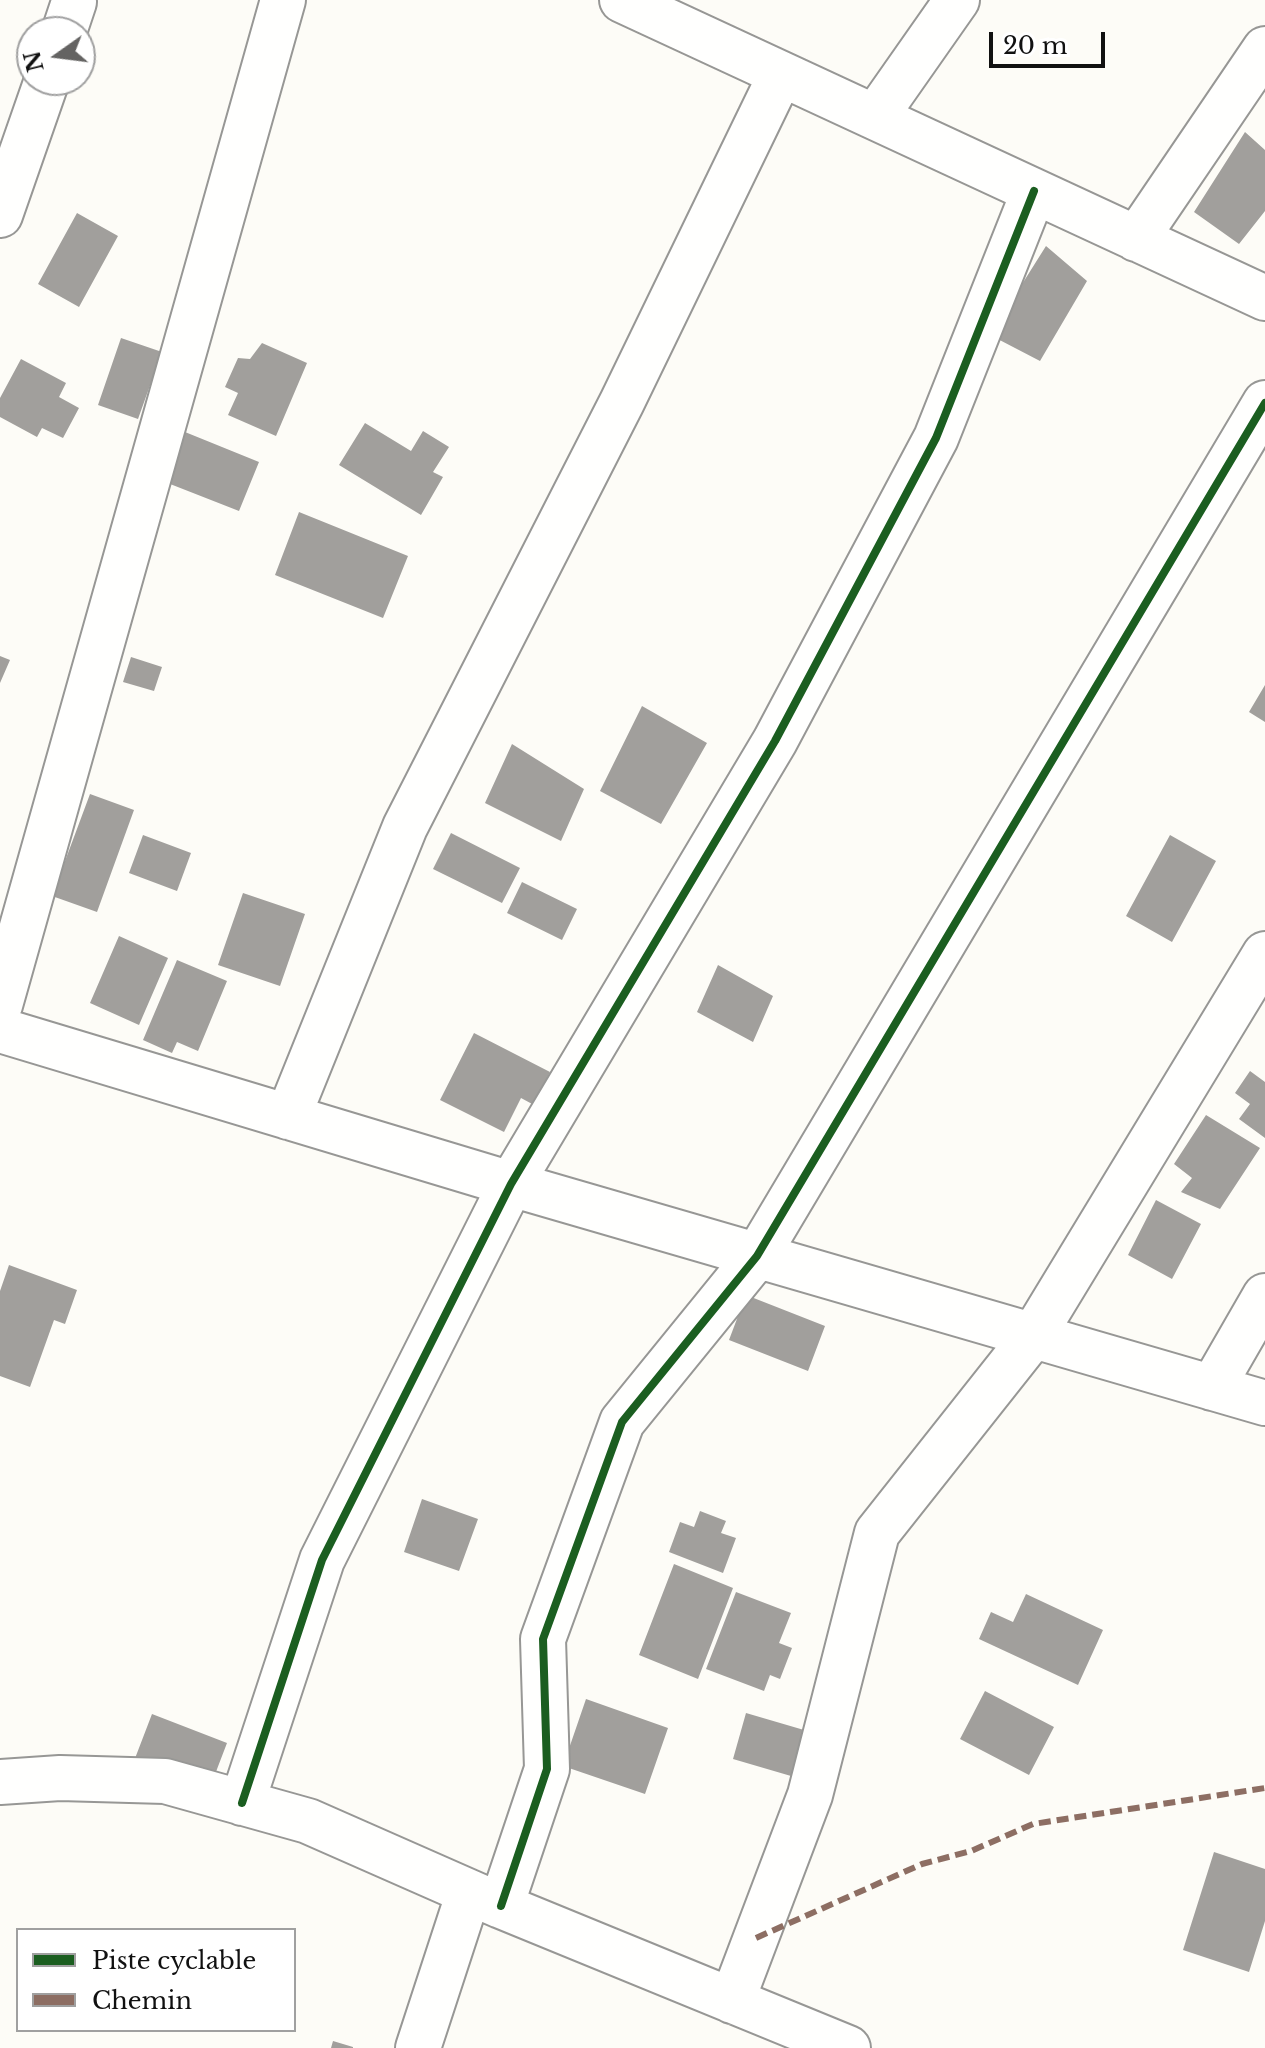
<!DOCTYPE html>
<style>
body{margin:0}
#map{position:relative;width:1265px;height:2048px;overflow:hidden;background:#fdfcf7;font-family:"Libre Baskerville",serif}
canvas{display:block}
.legend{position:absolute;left:16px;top:1928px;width:280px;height:104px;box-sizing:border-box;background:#fff;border:2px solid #a0a0a0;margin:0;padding:10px 14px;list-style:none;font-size:24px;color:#111}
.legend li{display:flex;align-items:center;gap:16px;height:40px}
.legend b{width:40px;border:2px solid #a0a0a0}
.north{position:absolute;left:16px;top:16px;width:80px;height:80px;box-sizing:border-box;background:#fff;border:2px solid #a0a0a0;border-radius:50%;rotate:256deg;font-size:22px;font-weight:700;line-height:32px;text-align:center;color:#111}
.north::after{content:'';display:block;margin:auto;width:28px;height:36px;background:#646362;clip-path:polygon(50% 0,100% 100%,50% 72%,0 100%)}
.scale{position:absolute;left:989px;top:32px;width:116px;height:36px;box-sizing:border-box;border:4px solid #111;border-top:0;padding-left:10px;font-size:24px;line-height:28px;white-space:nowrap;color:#111;-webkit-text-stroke:6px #fff;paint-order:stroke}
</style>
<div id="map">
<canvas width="1265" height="2048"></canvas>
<ul class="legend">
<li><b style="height:10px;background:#1b5e20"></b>Piste cyclable</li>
<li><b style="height:10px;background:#8d6e63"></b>Chemin</li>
</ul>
<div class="north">N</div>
<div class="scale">20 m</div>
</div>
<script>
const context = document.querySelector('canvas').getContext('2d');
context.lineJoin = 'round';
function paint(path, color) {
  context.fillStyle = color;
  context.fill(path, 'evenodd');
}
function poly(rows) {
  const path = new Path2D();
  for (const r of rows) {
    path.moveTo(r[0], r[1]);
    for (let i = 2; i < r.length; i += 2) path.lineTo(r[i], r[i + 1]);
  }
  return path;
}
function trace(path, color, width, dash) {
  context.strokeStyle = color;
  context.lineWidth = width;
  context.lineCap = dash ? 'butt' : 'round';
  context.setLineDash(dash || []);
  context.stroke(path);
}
const building = poly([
 [1245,132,1265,150,1265,211,1239,244,1194,212],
 [77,213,118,236,79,307,38,284],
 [1046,246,1087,281,1040,361,990,335],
 [121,338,162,352,138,419,98,405],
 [262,343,307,363,276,436,228,415,238,393,225,387,238,358,250,359],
 [21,359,66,383,59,397,79,408,63,438,42,428,37,437,0,417,0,398],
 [365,423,411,451,423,431,449,447,433,472,443,477,421,515,339,465],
 [185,432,259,462,239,511,165,482],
 [299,512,408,556,383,618,275,575],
 [0,656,10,660,0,683],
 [131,657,162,667,154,691,123,682],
 [1265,685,1265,722,1249,712],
 [642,706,707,743,661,824,600,791],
 [512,744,584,789,561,841,485,803],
 [90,794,134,810,97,912,52,896],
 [451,833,520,868,502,903,433,869],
 [143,835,191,853,177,891,129,873],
 [1170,835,1216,861,1172,942,1126,916],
 [522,882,577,909,562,940,507,913],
 [243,893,305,914,280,986,218,965],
 [119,936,168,958,139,1025,90,1003],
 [177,960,227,981,198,1051,177,1042,172,1053,143,1040],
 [718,965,773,996,753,1042,697,1012],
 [474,1033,550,1072,534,1105,521,1098,504,1132,440,1100],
 [1250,1071,1265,1082,1265,1138,1239,1119,1250,1104,1235,1093],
 [1206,1115,1260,1148,1220,1209,1181,1192,1192,1178,1174,1164],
 [1156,1200,1201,1224,1172,1279,1128,1255],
 [9,1265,77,1290,65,1324,54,1320,30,1387,0,1376,0,1291],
 [746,1295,825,1326,808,1371,729,1340],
 [422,1499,478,1519,459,1571,404,1552],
 [700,1511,726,1521,721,1533,736,1538,723,1573,669,1552,680,1522,694,1527],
 [674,1564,733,1588,698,1679,639,1655],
 [736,1592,791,1613,779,1643,792,1648,780,1679,770,1675,764,1691,706,1669],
 [1026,1594,1103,1630,1078,1685,979,1639,991,1612,1013,1622],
 [985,1691,1054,1727,1029,1775,960,1739],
 [586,1699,668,1728,645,1794,563,1766],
 [746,1713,804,1730,791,1776,733,1759],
 [152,1714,227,1743,209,1790,134,1761],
 [1214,1852,1265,1869,1265,1921,1249,1972,1183,1950],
 [333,2041,353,2047,353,2048,331,2048]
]);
const minor = poly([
 [622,0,1265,298],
 [64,32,74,2],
 [875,117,957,0],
 [0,215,47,80],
 [1136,239,1265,49],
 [0,1005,283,0],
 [0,1030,511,1184,1265,1403],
 [288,1117,405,827,622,402,781,74],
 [1212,1388,1265,1296],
 [0,1782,60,1778,165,1781,308,1821,501,1906,848,2048],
 [242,1803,322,1560,511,1184,775,741,936,438,1034,191],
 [501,1906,547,1769,543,1639,622,1422,757,1256,1265,403],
 [732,2001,810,1795,877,1533,1033,1336,1265,954],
 [418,2048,469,1892]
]);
const quiet = poly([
 [756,1938,922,1864,971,1851,1033,1824,1265,1788]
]);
const cycleway = poly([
 [242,1803,322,1560,511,1184,775,741,936,438,1034,191],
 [501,1906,547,1769,543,1639,622,1422,757,1256,1265,403]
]);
paint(building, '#a19f9c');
trace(minor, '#979795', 48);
trace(minor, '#fffffe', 44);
trace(quiet, '#8d6e63', 6, [12, 6]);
trace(cycleway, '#1b5e20', 8);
</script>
